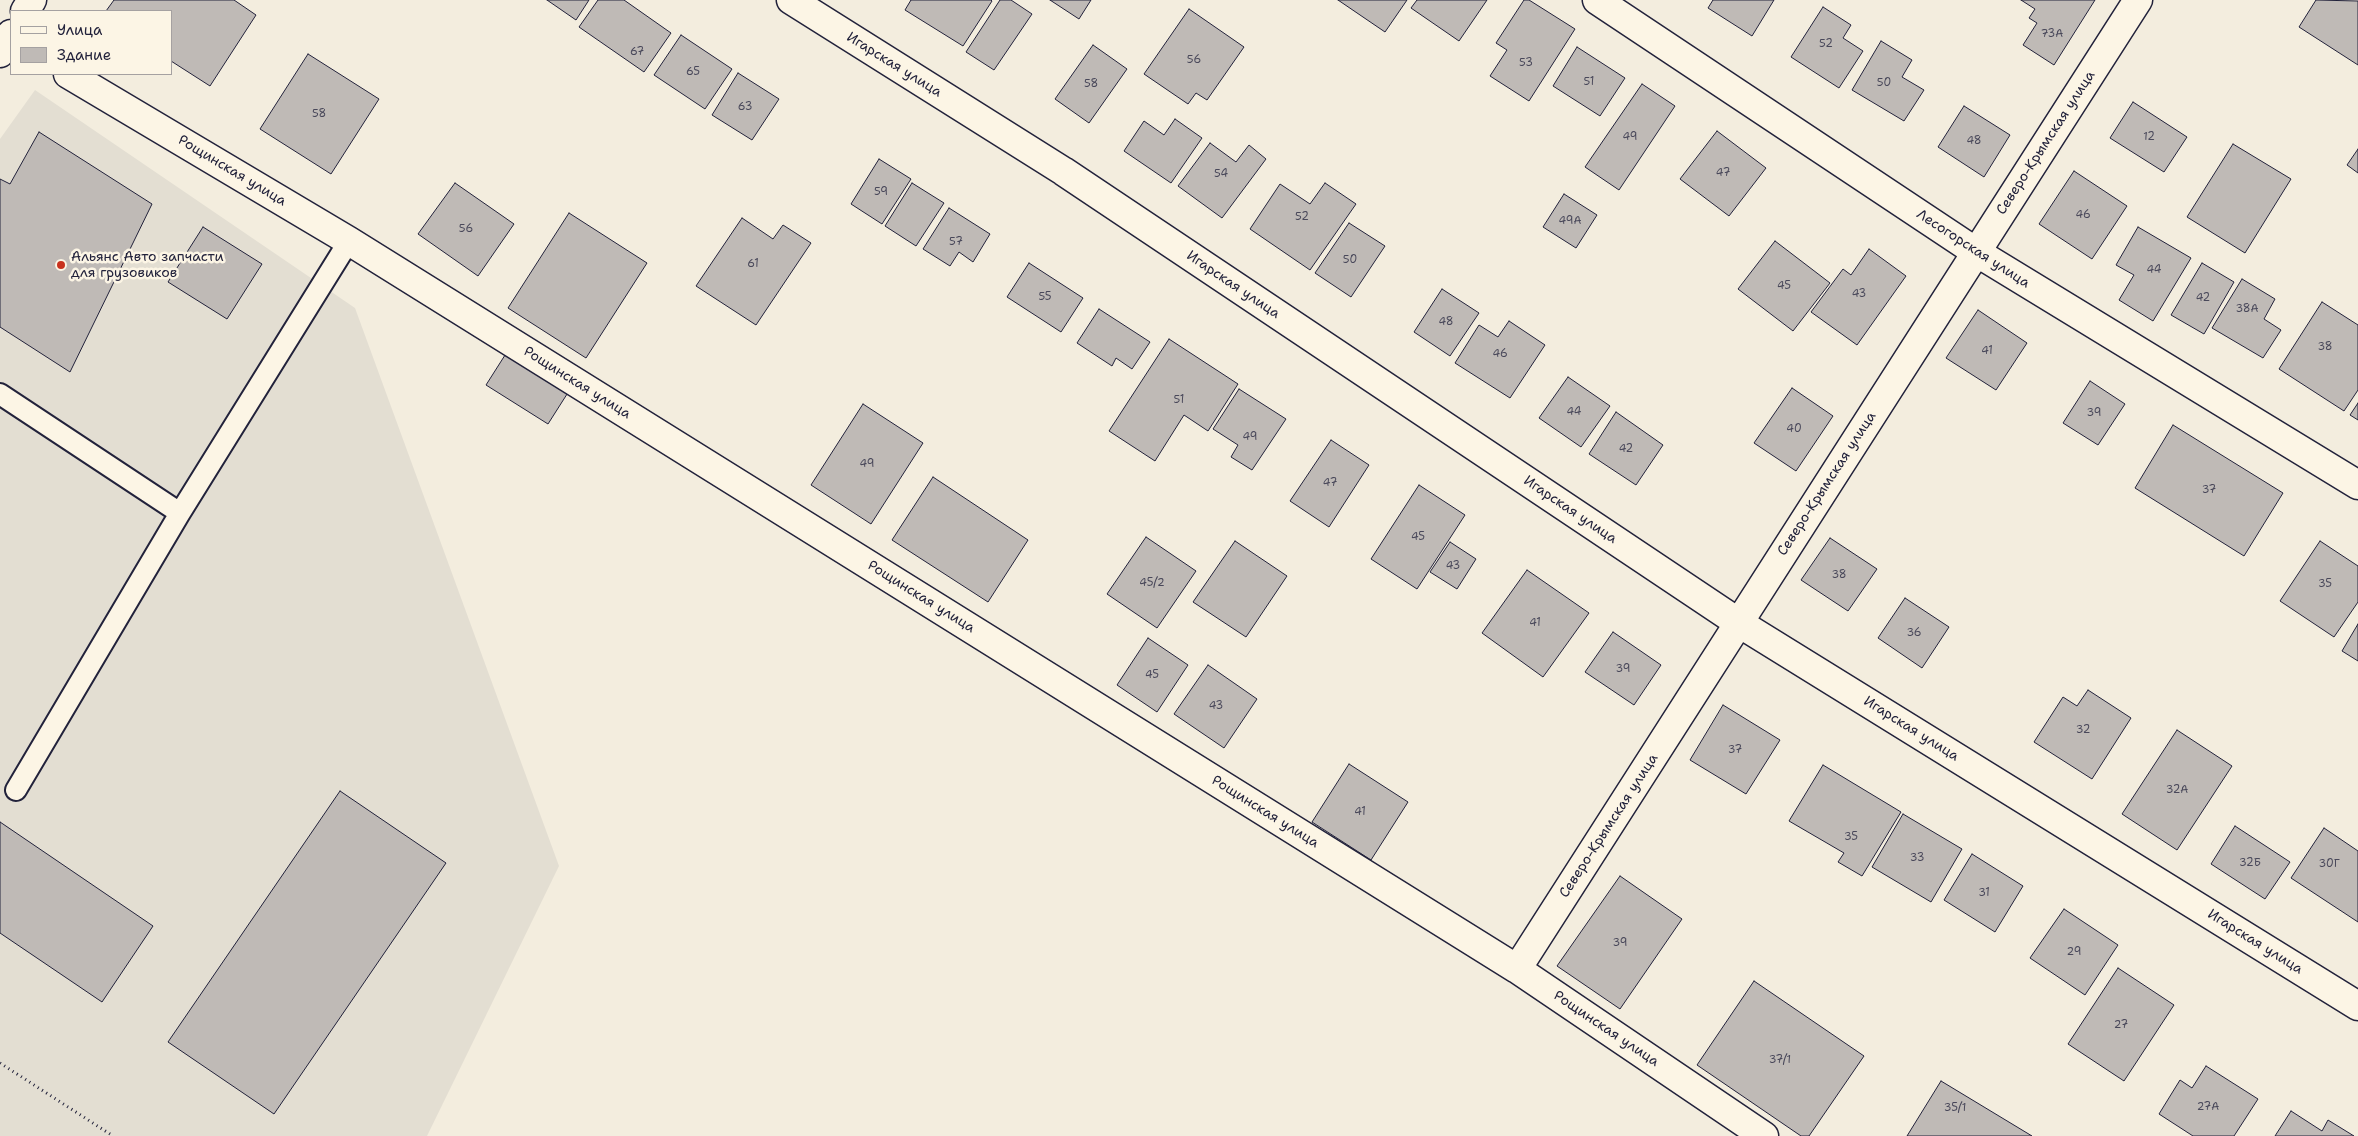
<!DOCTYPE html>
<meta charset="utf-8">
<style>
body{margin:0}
#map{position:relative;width:2358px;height:1136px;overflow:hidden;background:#f3edde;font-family:"Shantell Sans",sans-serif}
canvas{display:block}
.legend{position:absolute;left:10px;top:10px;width:162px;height:65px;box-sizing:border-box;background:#fcf5e5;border:1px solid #a5a1a1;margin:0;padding:6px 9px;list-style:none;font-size:15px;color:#22223b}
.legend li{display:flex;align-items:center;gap:10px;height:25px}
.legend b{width:25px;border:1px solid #a5a1a1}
</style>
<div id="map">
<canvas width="2358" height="1136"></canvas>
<ul class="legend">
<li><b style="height:6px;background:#fcf5e5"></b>Улица</li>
<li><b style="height:14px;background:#bfbab6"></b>Здание</li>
</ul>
</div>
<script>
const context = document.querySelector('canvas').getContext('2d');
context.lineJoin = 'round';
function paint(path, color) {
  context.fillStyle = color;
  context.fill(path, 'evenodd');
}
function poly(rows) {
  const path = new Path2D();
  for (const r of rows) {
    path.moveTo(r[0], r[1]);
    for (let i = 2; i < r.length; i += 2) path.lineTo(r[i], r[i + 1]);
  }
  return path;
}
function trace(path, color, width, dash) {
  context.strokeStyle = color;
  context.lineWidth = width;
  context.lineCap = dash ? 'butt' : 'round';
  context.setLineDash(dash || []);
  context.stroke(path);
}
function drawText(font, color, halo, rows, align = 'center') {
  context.font = font + ' "Shantell Sans",sans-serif';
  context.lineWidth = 5;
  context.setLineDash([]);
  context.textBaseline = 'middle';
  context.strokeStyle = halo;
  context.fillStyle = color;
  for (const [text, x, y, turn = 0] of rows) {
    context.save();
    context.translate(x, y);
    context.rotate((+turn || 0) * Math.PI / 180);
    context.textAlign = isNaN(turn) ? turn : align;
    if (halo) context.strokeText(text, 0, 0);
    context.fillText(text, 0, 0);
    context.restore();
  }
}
const built = poly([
 [35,90,355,308,559,866,427,1136,0,1136,0,139]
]);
const building = poly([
 [114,0,234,0,256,15,210,86,171,61,171,11,106,11,114,0],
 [547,0,589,0,576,20,547,0],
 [598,0,624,0,671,33,644,72,579,27,598,0],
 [911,0,991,0,992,1,963,46,905,10,911,0],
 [1000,0,1011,0,1032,14,994,70,966,52,1000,0],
 [1050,0,1091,0,1079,19,1050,0],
 [1338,0,1407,0,1385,32,1338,0],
 [1417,0,1487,0,1459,41,1411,8,1417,0],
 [1524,0,1529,0,1575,29,1529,101,1490,76,1507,50,1496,43,1524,0],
 [1713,0,1774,0,1752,36,1708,8,1713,0],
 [2021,0,2095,0,2054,65,2023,45,2037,23,2029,18,2035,9,2021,0],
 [2316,0,2358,1,2358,65,2299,27,2316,0],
 [1823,7,1851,25,1843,38,1863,51,1839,88,1791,57,1823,7],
 [1189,9,1244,47,1207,100,1196,93,1188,104,1144,74,1189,9],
 [681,35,732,69,705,109,654,75,681,35],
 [1881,41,1912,60,1902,77,1924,90,1904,121,1852,90,1881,41],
 [1093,45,1127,69,1089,123,1055,99,1093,45],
 [1577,47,1625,78,1600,116,1553,86,1577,47],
 [308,54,379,99,331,174,260,129,308,54],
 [738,73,779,99,752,140,712,115,738,73],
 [1642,84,1675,106,1619,190,1585,167,1642,84],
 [2133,102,2187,137,2164,172,2110,138,2133,102],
 [1964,106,2010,135,1984,177,1938,147,1964,106],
 [1175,119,1202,138,1171,183,1124,151,1144,121,1164,135,1175,119],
 [1717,131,1766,168,1729,216,1680,179,1717,131],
 [39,132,152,204,70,372,0,327,0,179,10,184,39,132],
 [1210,143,1236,162,1249,145,1266,159,1222,218,1178,186,1210,143],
 [2233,144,2291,179,2245,253,2187,217,2233,144],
 [2358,149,2358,173,2347,165,2358,149],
 [879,159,911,179,882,224,851,204,879,159],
 [2074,171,2127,206,2092,259,2039,224,2074,171],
 [455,183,514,224,478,276,418,234,455,183],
 [912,183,944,203,916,246,885,226,912,183],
 [1325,183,1356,204,1310,270,1250,229,1280,184,1310,204,1325,183],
 [1564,194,1597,215,1576,248,1543,227,1564,194],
 [949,208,990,234,973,262,959,252,950,266,923,249,949,208],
 [569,213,647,263,586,358,508,308,569,213],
 [742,218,773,239,783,225,811,243,756,325,696,286,742,218],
 [1349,223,1385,246,1351,297,1315,273,1349,223],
 [203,227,262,264,227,319,168,282,203,227],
 [2138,227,2191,258,2153,321,2119,300,2134,275,2116,265,2138,227],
 [1775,241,1830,283,1793,331,1738,289,1775,241],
 [1869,249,1906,276,1857,345,1811,312,1843,269,1851,275,1869,249],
 [1029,263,1083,298,1061,332,1007,297,1029,263],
 [2202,263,2234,282,2204,334,2171,315,2202,263],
 [2242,279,2275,299,2264,319,2281,330,2263,358,2212,328,2242,279],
 [1442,289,1479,313,1450,356,1414,332,1442,289],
 [2322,302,2358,325,2358,390,2344,411,2279,369,2322,302],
 [1099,309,1150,342,1132,369,1116,358,1112,366,1077,343,1099,309],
 [1978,310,2027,343,1996,390,1946,358,1978,310],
 [1509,321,1545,345,1510,398,1455,363,1479,325,1498,337,1509,321],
 [1169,339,1238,384,1208,431,1184,415,1155,461,1109,431,1169,339],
 [507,352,569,391,548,424,486,385,507,352],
 [1568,377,1610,406,1581,447,1539,418,1568,377],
 [2090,381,2125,404,2098,445,2063,423,2090,381],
 [1792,388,1833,416,1796,471,1754,443,1792,388],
 [1239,389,1286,419,1252,470,1231,457,1238,445,1213,429,1239,389],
 [2358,403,2358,420,2350,415,2358,403],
 [863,404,923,443,871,524,811,485,863,404],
 [1616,412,1663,445,1636,485,1589,454,1616,412],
 [2173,425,2283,493,2244,556,2135,488,2173,425],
 [1331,440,1369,465,1329,527,1290,501,1331,440],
 [933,477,1028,540,988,602,892,540,933,477],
 [1419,485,1465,515,1417,589,1371,559,1419,485],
 [1146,537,1196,571,1157,628,1107,594,1146,537],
 [1830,538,1877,569,1848,611,1801,580,1830,538],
 [1235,541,1287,576,1246,637,1193,602,1235,541],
 [2320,541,2358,566,2358,602,2334,637,2280,601,2320,541],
 [1450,542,1476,559,1457,589,1430,572,1450,542],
 [1527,570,1589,613,1543,677,1482,633,1527,570],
 [1905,598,1949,627,1922,668,1878,638,1905,598],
 [2358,624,2358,661,2342,651,2358,624],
 [1613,632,1661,665,1634,705,1585,672,1613,632],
 [1148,638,1188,665,1157,712,1117,685,1148,638],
 [1208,665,1257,699,1224,748,1174,714,1208,665],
 [2088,690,2131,718,2092,779,2034,742,2063,697,2077,706,2088,690],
 [1723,705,1780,740,1746,794,1690,760,1723,705],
 [2177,730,2232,766,2177,850,2122,814,2177,730],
 [1349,764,1408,802,1371,860,1312,822,1349,764],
 [1823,765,1901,812,1862,876,1838,862,1844,853,1789,821,1823,765],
 [340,791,446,863,274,1114,168,1042,340,791],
 [1903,814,1962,849,1931,902,1872,867,1903,814],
 [0,822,153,926,102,1002,0,933,0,822],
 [2235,826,2290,862,2265,899,2211,864,2235,826],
 [2324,828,2358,851,2358,922,2291,878,2324,828],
 [1972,854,2023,886,1995,932,1944,900,1972,854],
 [1620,876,1682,919,1620,1009,1557,966,1620,876],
 [2064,909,2118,945,2085,995,2030,958,2064,909],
 [2118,968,2174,1005,2124,1081,2068,1044,2118,968],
 [1754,981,1864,1056,1809,1136,1801,1136,1697,1065,1754,981],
 [2206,1066,2258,1099,2234,1136,2193,1136,2159,1114,2180,1080,2192,1088,2206,1066],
 [1941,1081,2032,1136,1907,1136,1941,1081],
 [2291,1111,2322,1131,2328,1120,2354,1136,2275,1136,2291,1111]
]);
const path = poly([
 [0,1063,113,1136]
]);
const lane = poly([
 [0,394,180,513,349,241],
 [16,790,180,513]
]);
const street = poly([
 [791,0,1063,171,1739,623,2358,1006],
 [1597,0,1976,252,2358,485],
 [68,74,349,241,1517,969,1764,1136],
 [1517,969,2138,0]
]);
const secondary = poly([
 [25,11,32,0],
 [0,53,11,34]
]);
const markers = [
 [61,265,5,"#c8321e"]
];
const numberNames = [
 ["73А",2052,34],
 ["52",1826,44],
 ["67",637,52],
 ["56",1194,60],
 ["53",1526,63],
 ["65",693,72],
 ["51",1589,82],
 ["50",1884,83],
 ["58",1091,84],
 ["63",745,107],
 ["58",319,114],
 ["49",1630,137],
 ["12",2149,137],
 ["48",1974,141],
 ["47",1723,173],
 ["54",1221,174],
 ["59",881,192],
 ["46",2083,215],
 ["52",1302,217],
 ["49А",1570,221],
 ["56",466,229],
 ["57",956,242],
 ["50",1350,260],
 ["61",753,264],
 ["44",2154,270],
 ["45",1784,286],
 ["43",1859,294],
 ["55",1045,297],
 ["42",2203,298],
 ["38А",2247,309],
 ["48",1446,322],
 ["38",2325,347],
 ["41",1987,351],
 ["46",1500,354],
 ["51",1179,400],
 ["44",1574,412],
 ["39",2094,413],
 ["40",1794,429],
 ["49",1250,437],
 ["42",1626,449],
 ["49",867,464],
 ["47",1330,483],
 ["37",2209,490],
 ["45",1418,537],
 ["43",1453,566],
 ["38",1839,575],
 ["45/2",1152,583],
 ["35",2325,584],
 ["41",1535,623],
 ["36",1914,633],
 ["39",1623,669],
 ["45",1152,675],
 ["43",1216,706],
 ["32",2083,730],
 ["37",1735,750],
 ["32А",2177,790],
 ["41",1360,812],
 ["35",1851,837],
 ["33",1917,858],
 ["32Б",2250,863],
 ["30Г",2329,864],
 ["31",1984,893],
 ["39",1620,943],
 ["29",2074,952],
 ["27",2121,1025],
 ["37/1",1780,1060],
 ["27А",2208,1107],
 ["35/1",1955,1108]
];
const streetNames = [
 ["Игарская улица",894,65,32],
 ["Северо-Крымская улица",2046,143,-57],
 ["Рощинская улица",232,171,31],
 ["Лесогорская улица",1973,249,33],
 ["Игарская улица",1233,285,34],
 ["Рощинская улица",577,383,32],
 ["Северо-Крымская улица",1827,484,-57],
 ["Игарская улица",1570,510,34],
 ["Рощинская улица",921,597,32],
 ["Игарская улица",1911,729,32],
 ["Рощинская улица",1265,812,32],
 ["Северо-Крымская улица",1609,826,-57],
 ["Игарская улица",2255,942,32],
 ["Рощинская улица",1606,1029,34]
];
const poiNames = [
 ["Альянс Авто запчасти",71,257],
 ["для грузовиков",71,273]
];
paint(built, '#e3ded2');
paint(building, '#bfbab6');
trace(building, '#22223b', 1);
trace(lane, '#22223b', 24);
trace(street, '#22223b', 31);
trace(secondary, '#22223b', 31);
trace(path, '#22223b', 3, [1, 4]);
trace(lane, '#fcf5e5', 20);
trace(street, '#fcf5e5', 28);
trace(secondary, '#fcf5e5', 28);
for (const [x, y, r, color] of markers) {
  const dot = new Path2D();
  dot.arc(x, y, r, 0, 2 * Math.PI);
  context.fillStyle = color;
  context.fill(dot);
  trace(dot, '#fcf5e5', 2);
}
drawText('11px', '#49485a', null, numberNames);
drawText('14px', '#22223b', '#fcf5e5', streetNames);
drawText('14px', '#22223b', '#fcf5e5', poiNames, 'left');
</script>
